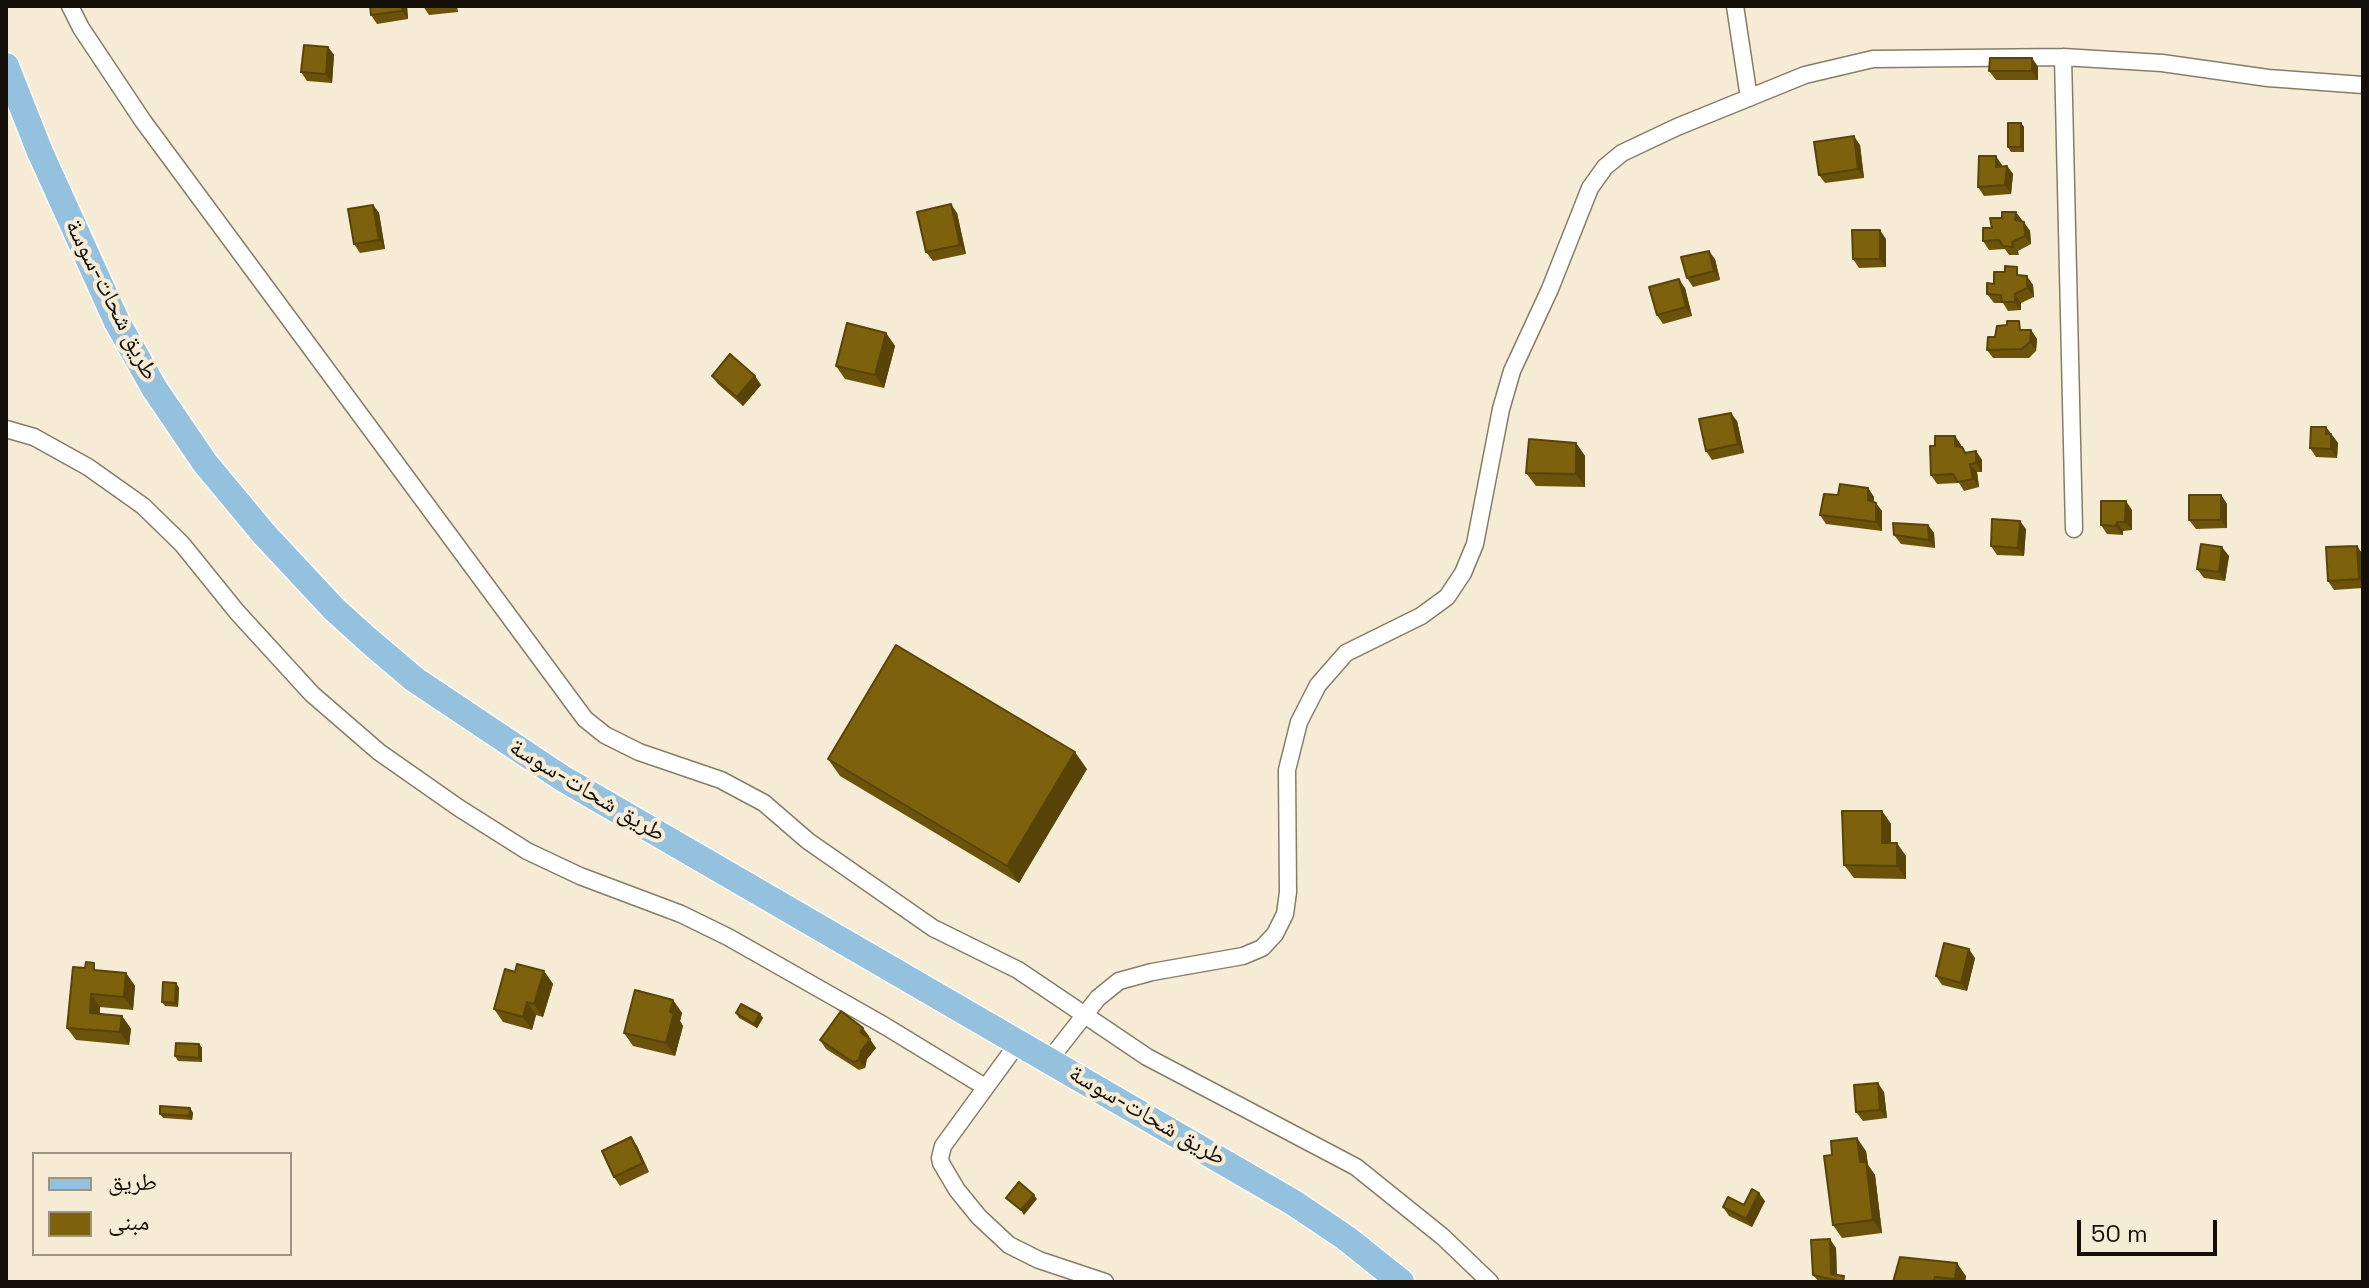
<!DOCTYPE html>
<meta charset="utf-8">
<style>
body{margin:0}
#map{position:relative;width:2369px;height:1288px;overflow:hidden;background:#f6ecd5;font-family:"Space Grotesk","Noto Naskh Arabic",sans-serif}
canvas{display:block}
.frame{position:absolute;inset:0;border:8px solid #130f08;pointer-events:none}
.legend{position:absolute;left:32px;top:1152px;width:260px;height:104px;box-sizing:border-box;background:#f6ecd5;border:2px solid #9b9483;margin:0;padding:10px 14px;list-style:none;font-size:24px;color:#130f08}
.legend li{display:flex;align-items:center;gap:16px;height:40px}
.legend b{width:40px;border:2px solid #9b9483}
.scale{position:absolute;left:2077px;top:1220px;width:140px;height:36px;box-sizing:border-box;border:4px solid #130f08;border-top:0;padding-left:10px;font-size:24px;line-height:28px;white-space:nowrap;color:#130f08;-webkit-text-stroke:6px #f6ecd5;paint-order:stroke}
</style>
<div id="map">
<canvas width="2369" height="1288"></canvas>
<div class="frame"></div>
<ul class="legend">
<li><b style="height:10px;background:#94c1dd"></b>طريق</li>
<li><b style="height:22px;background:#7d610d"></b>مبنى</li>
</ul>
<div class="scale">50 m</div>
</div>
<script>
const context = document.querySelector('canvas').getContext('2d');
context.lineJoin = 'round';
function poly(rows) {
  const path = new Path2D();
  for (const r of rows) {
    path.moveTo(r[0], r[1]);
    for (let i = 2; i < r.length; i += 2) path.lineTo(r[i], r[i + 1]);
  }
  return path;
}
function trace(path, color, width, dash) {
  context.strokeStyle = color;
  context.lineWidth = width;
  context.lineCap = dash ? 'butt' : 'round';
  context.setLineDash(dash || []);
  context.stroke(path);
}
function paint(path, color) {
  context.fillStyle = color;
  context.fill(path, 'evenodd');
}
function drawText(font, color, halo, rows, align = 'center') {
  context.font = font + ' "Space Grotesk","Noto Naskh Arabic",sans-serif';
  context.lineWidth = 8;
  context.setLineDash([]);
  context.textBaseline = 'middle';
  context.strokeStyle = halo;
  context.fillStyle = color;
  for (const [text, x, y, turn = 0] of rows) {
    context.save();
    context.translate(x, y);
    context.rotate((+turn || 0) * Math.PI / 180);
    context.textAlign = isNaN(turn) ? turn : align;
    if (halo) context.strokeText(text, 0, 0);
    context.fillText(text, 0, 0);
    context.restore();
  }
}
const street = poly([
 [70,6,81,28,143,121,585,719,605,735,639,752,721,780,764,803,808,841,933,928,1018,970,1147,1057,1356,1167,1443,1237,1490,1282],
 [1735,6,1749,98],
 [2063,57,2074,529],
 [6,429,34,437,88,467,143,506,182,544,237,612,312,694,379,752,459,808,527,851,580,876,681,914,728,937,885,1026,985,1087],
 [1018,1043,943,1146,940,1158,941,1163,957,1190,979,1217,1009,1245,1039,1260,1105,1282],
 [1050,1059,1098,998,1119,981,1152,972,1243,956,1262,948,1275,934,1285,914,1288,892,1287,770,1299,722,1318,685,1346,653,1421,616,1447,597,1463,573,1475,544,1501,409,1512,371,1550,289,1590,188,1605,167,1622,153,1677,127,1805,75,1873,59,2063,57,2162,63,2268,78,2363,85]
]);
const primary = poly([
 [6,66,40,152,117,322,154,388,205,463,264,534,334,609,367,639,414,679,562,778,1294,1203,1346,1238,1401,1282]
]);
const wall = poly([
 [407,6,408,19,377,24,371,15],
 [423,6,457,6,458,12,429,15],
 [328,47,334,55,332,83,307,81,301,72],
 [2032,58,2038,67,2038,80,1996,80,1989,71],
 [2021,123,2024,127,2024,152,2011,152,2008,147],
 [1860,145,1864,178,1825,183,1819,175],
 [2002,165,2002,166,2007,166,2013,174,2011,194,1984,196,1978,187],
 [373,205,379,213,385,249,360,253,354,244],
 [957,213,966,254,933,261,926,252],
 [2022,220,2030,231,2031,244,2018,251,2019,255,2009,255,2005,249,1989,250,1983,241,1992,228],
 [1886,239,1886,267,1859,268,1853,259],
 [1715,259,1720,280,1693,287,1687,278],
 [2023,276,2033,285,2034,297,2021,303,2021,310,2008,311,2003,303,1994,303,1987,294,1994,284],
 [1685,288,1692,316,1663,324,1657,315],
 [2025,330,2031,330,2037,339,2036,351,2029,358,1993,358,1987,350,1995,337],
 [886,333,895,346,884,388,845,379,836,366],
 [712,376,755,376,761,385,743,406,718,384],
 [1737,421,1744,453,1712,460,1706,451],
 [2326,427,2338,443,2337,458,2316,457,2310,448],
 [1955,436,1961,445,1961,447,1966,452,1976,451,1982,460,1982,472,1977,472,1979,487,1964,491,1959,483,1937,484,1931,475,1935,446],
 [1576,443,1585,456,1585,487,1536,486,1526,473],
 [1868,488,1874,497,1874,502,1882,511,1882,531,1826,524,1820,515,1838,495],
 [2221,495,2227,504,2227,528,2196,529,2189,520],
 [2132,510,2132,530,2123,531,2123,535,2107,534,2101,525],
 [1928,525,1934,533,1935,548,1901,544,1894,535],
 [2026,529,2024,556,1997,555,1991,546],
 [2357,546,2363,555,2363,588,2334,590,2328,581],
 [2229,556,2225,581,2204,578,2197,569],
 [828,759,1087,769,1019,883,840,776],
 [1882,811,1891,824,1891,843,1906,856,1906,879,1854,878,1844,865],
 [1975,958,1967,991,1942,985,1936,976],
 [99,970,126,973,135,986,133,1010,100,1007,100,1014,122,1016,131,1029,129,1045,76,1040,67,1028],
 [544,971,553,984,543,1017,536,1015,532,1030,503,1022,494,1009,515,972],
 [176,983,179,988,178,1007,165,1006,162,1002],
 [673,1000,682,1013,680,1021,683,1026,675,1056,633,1046,624,1033],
 [736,1013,760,1014,763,1018,757,1028,739,1018],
 [869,1036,868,1038,876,1048,867,1059,865,1068,859,1070,826,1049,820,1040],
 [199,1044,202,1048,202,1062,178,1061,175,1056],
 [1884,1092,1887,1118,1863,1121,1856,1112],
 [190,1108,193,1113,192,1120,163,1118,160,1114],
 [631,1137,637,1146,649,1172,620,1186,614,1177],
 [1866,1151,1868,1165,1875,1175,1882,1233,1842,1238,1833,1225],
 [1765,1201,1752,1227,1729,1216,1723,1207],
 [1836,1248,1837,1275,1848,1282,1819,1282,1813,1275],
 [1900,1257,1966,1276,1965,1282,1893,1282]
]);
const shadedWall = poly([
 [402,6,407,6,408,19,402,11],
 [328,47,334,55,332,83,326,74],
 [2032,58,2038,67,2038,80,2032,71],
 [2021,123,2024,127,2024,152,2021,147],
 [1854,136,1860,145,1864,178,1858,169],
 [1996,156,2002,165,2002,176,1996,167],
 [2007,166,2013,174,2011,194,2005,185],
 [951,204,957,213,966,254,960,245],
 [373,205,379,213,385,249,379,240],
 [2016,212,2022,220,2022,229,2015,220],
 [2024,222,2030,231,2031,244,2025,236],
 [1880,230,1886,239,1886,267,1880,259],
 [1709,251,1715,259,1720,280,1714,271],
 [2027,276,2033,285,2034,297,2027,288],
 [1679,279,1685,288,1692,316,1686,307],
 [2015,294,2021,303,2021,310,2015,302],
 [2031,330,2037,339,2036,351,2030,342],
 [886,333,895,346,884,388,875,375],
 [755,376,761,385,743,406,737,397],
 [1731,413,1737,421,1744,453,1738,444],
 [2326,427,2338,443,2337,458,2331,449,2326,434],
 [1955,436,1961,445,1961,455,1955,446],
 [1576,443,1585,456,1585,487,1576,474],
 [1976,451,1982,460,1982,472,1976,463],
 [1970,464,1977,472,1979,487,1973,479],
 [1868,488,1874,497,1874,509,1868,500],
 [2221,495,2227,504,2227,528,2221,520],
 [2126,501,2132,510,2132,530,2125,522],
 [1876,503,1882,511,1882,531,1876,522],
 [2020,521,2026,529,2024,556,2018,548],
 [2117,522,2123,531,2123,535,2116,526],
 [1928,525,1934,533,1935,548,1929,540],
 [2357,546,2363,555,2363,584,2359,579],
 [2222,547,2229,556,2225,581,2219,572],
 [1075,752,1087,769,1019,883,1007,866],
 [1882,811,1891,824,1891,856,1882,843],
 [1897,843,1906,856,1906,879,1897,866],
 [1969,949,1975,958,1967,991,1961,983],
 [544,971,553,984,543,1017,534,1004],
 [126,973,135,986,133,1010,124,997],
 [176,983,179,988,178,1007,175,1003],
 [91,994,100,1007,99,1026,90,1013],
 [673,1000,682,1013,680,1021,683,1026,675,1056,666,1043,670,1012],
 [527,1002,536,1015,532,1030,523,1017],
 [760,1014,763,1018,757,1028,754,1024],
 [122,1016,131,1029,129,1045,120,1032],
 [863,1028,869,1036,866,1041,860,1032],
 [870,1039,876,1048,867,1059,865,1068,859,1060,861,1051],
 [199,1044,202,1048,202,1062,199,1058],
 [1878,1083,1884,1092,1887,1118,1880,1110],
 [190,1108,193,1113,192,1120,189,1116],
 [631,1137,637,1146,649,1172,643,1163],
 [1857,1138,1866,1151,1868,1165,1875,1175,1882,1233,1873,1220,1860,1162],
 [1759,1193,1765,1201,1752,1227,1746,1219],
 [1034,1195,1037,1199,1024,1215,1021,1210],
 [1830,1239,1836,1248,1837,1282,1831,1274],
 [1957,1263,1966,1276,1965,1282,1957,1282,1955,1279]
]);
const building = poly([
 [370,6,402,6,402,11,371,15,370,6],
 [304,45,328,47,326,74,301,72,304,45],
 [1990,58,2032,58,2032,71,1989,71,1990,58],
 [2008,123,2021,123,2021,147,2008,147,2008,123],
 [1854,136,1858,169,1819,175,1814,142,1854,136],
 [1979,156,1996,156,1996,167,2007,166,2005,185,1978,187,1979,156],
 [951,204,960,245,926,252,917,212,951,204],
 [373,205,379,240,354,244,348,209,373,205],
 [2002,212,2016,212,2015,220,2024,222,2025,236,2012,242,2013,247,2003,246,1999,240,1983,241,1983,228,1992,228,1990,218,2002,218,2002,212],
 [1852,230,1880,230,1880,259,1853,259,1852,230],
 [1709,251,1714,271,1687,278,1681,257,1709,251],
 [2005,266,2017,267,2017,275,2027,276,2027,288,2015,294,2015,302,2002,302,2001,295,1987,294,1987,283,1994,284,1994,272,2005,272,2005,266],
 [1679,279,1686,307,1657,315,1649,287,1679,279],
 [2007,321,2019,321,2020,330,2031,330,2030,342,2022,349,1987,350,1988,337,1995,337,1997,326,2007,325,2007,321],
 [847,323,886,333,875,375,836,366,847,323],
 [730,354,755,376,737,397,712,376,730,354],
 [1731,413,1738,444,1706,451,1699,419,1731,413],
 [2311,427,2326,427,2326,434,2331,434,2331,449,2310,448,2311,427],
 [1935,436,1955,436,1955,446,1962,447,1965,453,1976,451,1976,463,1970,464,1973,479,1958,482,1953,474,1931,475,1930,446,1935,446,1935,436],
 [1529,439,1576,443,1576,474,1526,473,1529,439],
 [1840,484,1868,488,1868,500,1876,503,1876,522,1820,515,1824,494,1838,495,1840,484],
 [2189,495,2221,495,2221,520,2189,520,2189,495],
 [2101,501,2126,501,2125,522,2117,522,2116,526,2101,525,2101,501],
 [1992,519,2020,521,2018,548,1991,546,1992,519],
 [1893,523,1928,525,1929,540,1894,535,1893,523],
 [2201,544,2222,547,2219,572,2197,569,2201,544],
 [2357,546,2359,579,2328,581,2326,547,2357,546],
 [896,645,1075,752,1007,866,828,759,896,645],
 [1842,811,1882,811,1882,843,1897,843,1897,866,1844,865,1842,811],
 [1944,943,1969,949,1961,983,1936,976,1944,943],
 [86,962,94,963,94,970,126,973,124,997,91,994,90,1013,122,1016,120,1032,67,1028,73,967,85,968,86,962],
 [517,964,544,971,534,1004,527,1002,523,1017,494,1009,505,969,515,972,517,964],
 [163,982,176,983,175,1003,162,1002,163,982],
 [635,990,673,1000,670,1012,674,1013,666,1043,624,1033,635,990],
 [741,1004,760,1014,754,1024,736,1013,741,1004],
 [841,1011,863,1028,860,1032,870,1039,861,1051,859,1060,853,1062,820,1040,841,1011],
 [176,1043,199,1044,199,1058,175,1056,176,1043],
 [1878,1083,1880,1110,1856,1112,1854,1085,1878,1083],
 [160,1106,190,1108,189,1116,160,1114,160,1106],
 [631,1137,643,1163,614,1177,602,1151,631,1137],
 [1857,1138,1860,1162,1866,1162,1873,1220,1833,1225,1824,1156,1832,1155,1831,1141,1857,1138],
 [1019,1182,1034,1195,1021,1210,1006,1198,1019,1182],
 [1752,1189,1759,1193,1746,1219,1723,1207,1728,1197,1744,1205,1752,1189],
 [1830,1239,1831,1274,1844,1276,1843,1282,1813,1275,1811,1240,1830,1239],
 [1900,1257,1957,1263,1955,1279,1935,1277,1934,1282,1893,1282,1900,1257]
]);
const streetNames = [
 ["طريق شحات-سوسة",111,300,63],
 ["طريق شحات-سوسة",587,791,31],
 ["طريق شحات-سوسة",1147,1116,30]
];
trace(street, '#867d69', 19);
trace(primary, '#fff', 29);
trace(street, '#fff', 16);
trace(primary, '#94c1dd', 26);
paint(wall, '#6c530b');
paint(shadedWall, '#584409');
paint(building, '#7d610d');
trace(building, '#584409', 2);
drawText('24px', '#130f08', '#f6ecd5', streetNames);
</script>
